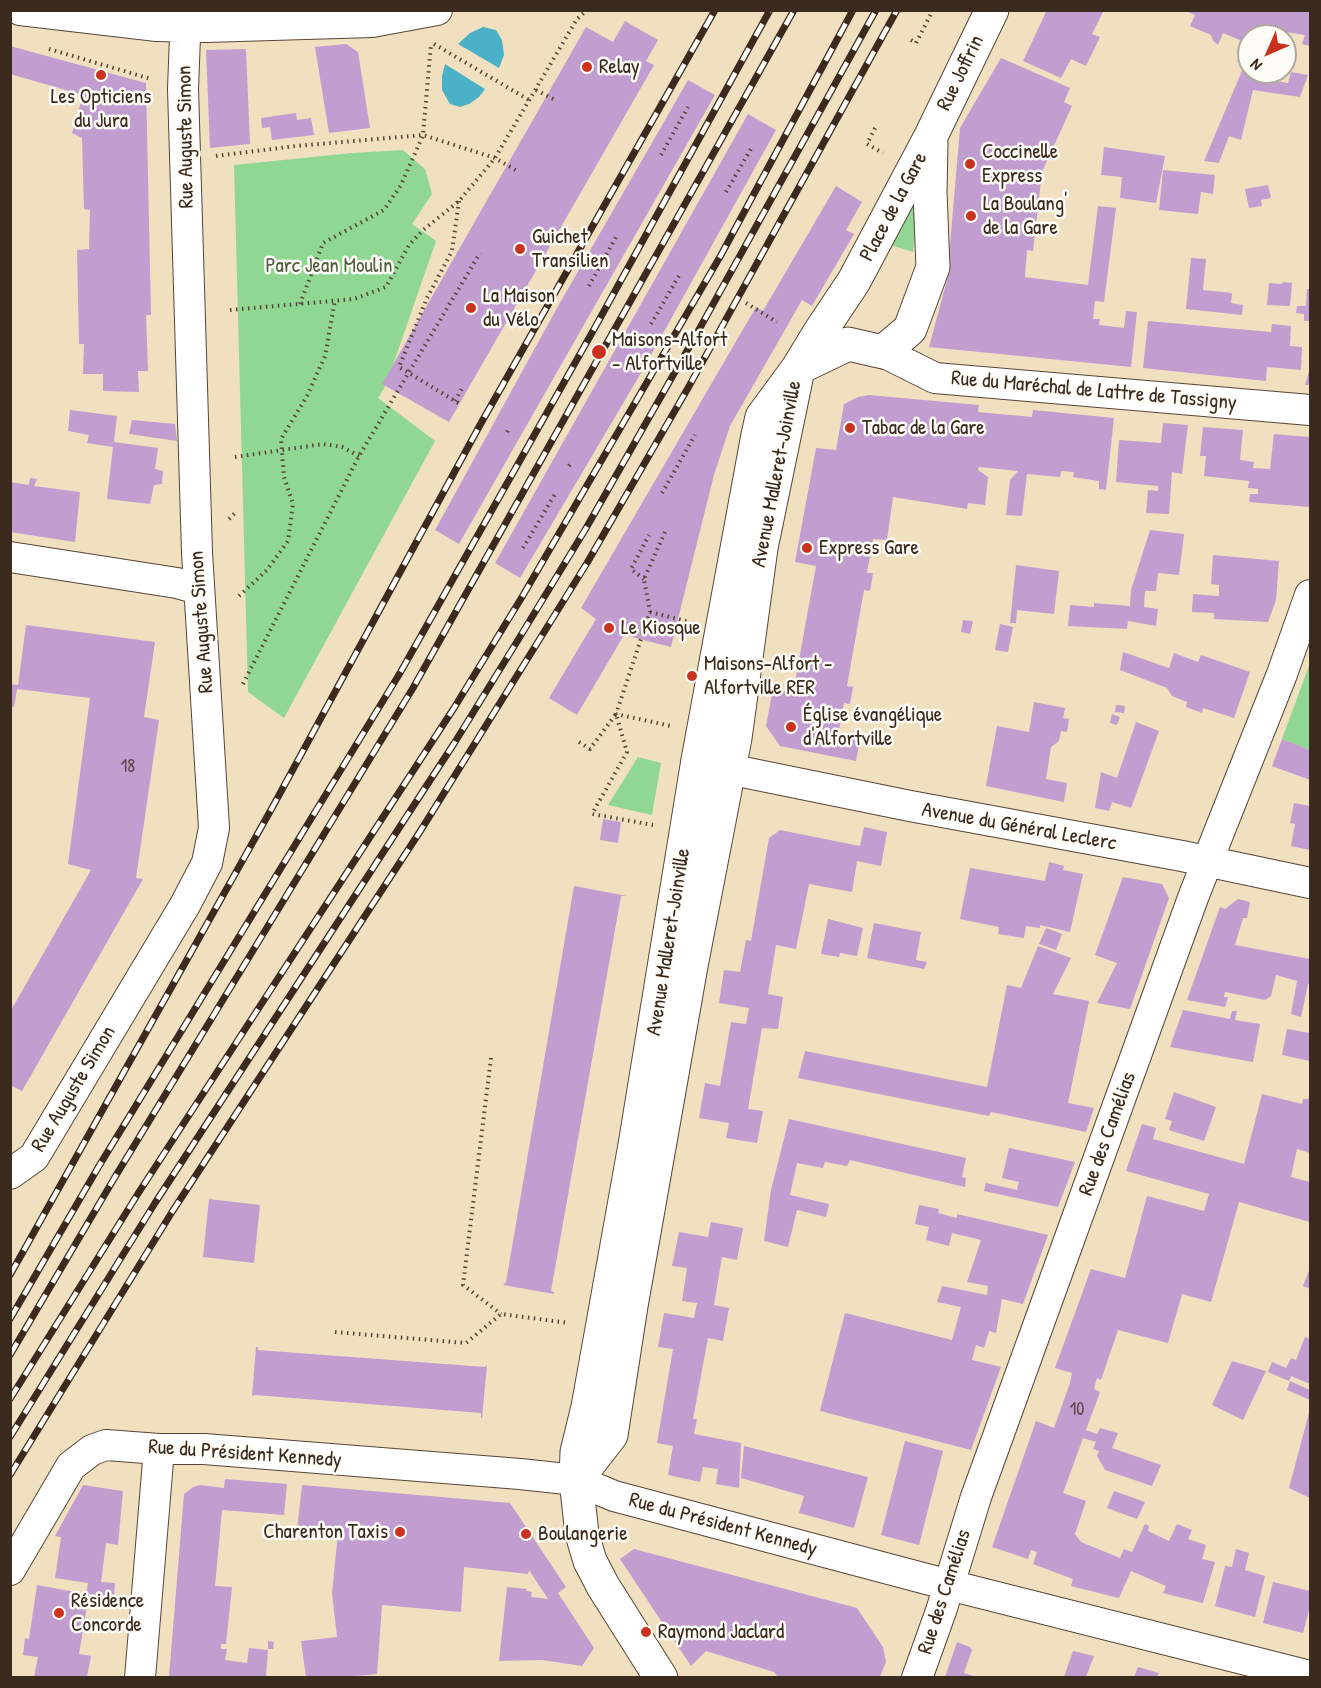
<!DOCTYPE html>
<meta charset="utf-8">
<style>
body{margin:0}
#map{position:relative;width:1321px;height:1688px;overflow:hidden;background:#f0e0c0;font-family:"Patrick Hand",sans-serif}
canvas{display:block}
.frame{position:absolute;inset:0;border:12px solid #3b2a1e;pointer-events:none}
.north{position:absolute;left:1237px;top:24px;width:60px;height:60px;box-sizing:border-box;background:#fdfcf7;border:2px solid #afa8a0;border-radius:50%;rotate:225deg;font-size:16px;font-weight:700;line-height:24px;text-align:center;color:#3b2a1e}
.north::after{content:'';display:block;margin:auto;width:21px;height:27px;background:#c8321e;clip-path:polygon(50% 0,100% 100%,50% 72%,0 100%)}
</style>
<div id="map">
<canvas width="1321" height="1688"></canvas>
<div class="frame"></div>
<div class="north">N</div>
</div>
<script>
const context = document.querySelector('canvas').getContext('2d');
context.lineJoin = 'round';
function paint(path, color) {
  context.fillStyle = color;
  context.fill(path, 'evenodd');
}
function poly(rows) {
  const path = new Path2D();
  for (const r of rows) {
    path.moveTo(r[0], r[1]);
    for (let i = 2; i < r.length; i += 2) path.lineTo(r[i], r[i + 1]);
  }
  return path;
}
function trace(path, color, width, dash) {
  context.strokeStyle = color;
  context.lineWidth = width;
  context.lineCap = dash ? 'butt' : 'round';
  context.setLineDash(dash || []);
  context.stroke(path);
}
function drawText(font, color, halo, rows, align = 'center') {
  context.font = font + ' "Patrick Hand",sans-serif';
  context.lineWidth = 5;
  context.setLineDash([]);
  context.textBaseline = 'middle';
  context.strokeStyle = halo;
  context.fillStyle = color;
  for (const [text, x, y, turn = 0] of rows) {
    context.save();
    context.translate(x, y);
    context.rotate((+turn || 0) * Math.PI / 180);
    context.textAlign = isNaN(turn) ? turn : align;
    if (halo) context.strokeText(text, 0, 0);
    context.fillText(text, 0, 0);
    context.restore();
  }
}
const green = poly([
 [403,150,425,169,432,194,412,224,436,241,386,385,378,398,435,441,284,718,248,692,234,165,352,153],
 [909,192,920,197,913,252,884,243],
 [1310,663,1310,750,1282,739],
 [638,757,661,763,652,815,608,805]
]);
const water = poly([
 [483,27,496,30,502,40,504,55,499,68,458,44,470,33],
 [445,64,485,89,479,97,469,104,460,107,450,104,442,90,442,76]
]);
const building = poly([
 [1047,10,1104,10,1092,34,1100,37,1086,66,1071,59,1061,78,1023,61],
 [1184,10,1310,10,1310,46,1302,44,1305,35,1279,31,1278,36,1249,36,1249,44,1223,33,1218,45,1213,41,1211,35,1190,26,1195,15],
 [625,21,658,40,646,61,654,65,449,422,382,384,586,27,613,42],
 [346,44,358,52,370,128,329,133,315,47],
 [10,46,146,83,151,315,146,315,148,371,138,371,139,392,103,391,103,374,83,374,84,344,79,344,77,250,89,249,90,210,84,209,82,138,72,133,83,95,10,74],
 [246,49,250,144,210,148,206,50],
 [1249,54,1249,72,1265,72,1263,79,1288,83,1291,72,1308,75,1300,97,1253,90,1241,140,1229,136,1219,163,1204,161],
 [1001,58,1070,88,1064,102,1072,106,1042,172,1033,251,1027,250,1025,277,1088,285,1098,206,1116,208,1104,302,1095,301,1093,319,1100,319,1099,325,1124,328,1126,311,1137,312,1131,367,929,347,947,280,960,128],
 [688,80,715,95,459,544,435,530,557,308],
 [296,113,297,120,311,118,314,135,272,140,270,127,262,128,261,118],
 [748,114,776,130,641,373,520,578,495,563],
 [1104,147,1165,156,1156,203,1120,198,1122,177,1101,175],
 [1163,170,1215,175,1213,194,1201,192,1198,214,1159,210],
 [1268,185,1271,198,1261,200,1262,206,1249,208,1245,189],
 [836,186,862,202,846,230,854,234,812,306,802,300,730,426,714,475,671,647,624,635,577,715,549,698,596,619,581,608,756,307,763,311],
 [1191,258,1206,259,1203,290,1232,293,1231,303,1243,305,1242,315,1186,309],
 [1283,282,1292,283,1290,306,1267,305,1269,283,1282,284],
 [1307,289,1310,289,1310,321,1304,321,1304,314,1296,313,1297,306,1306,306],
 [1148,321,1271,332,1272,324,1291,326,1290,346,1302,347,1301,370,1267,367,1266,381,1143,368],
 [1310,368,1310,385,1305,385],
 [869,395,979,405,978,412,1032,417,1033,410,1114,418,1106,490,1099,489,1099,481,1073,477,1074,472,1061,471,1060,477,1027,474,1022,516,1006,515,1010,480,1018,471,979,467,978,470,988,477,985,505,968,503,967,509,893,497,887,540,873,539,867,573,873,573,870,591,864,590,847,686,853,687,850,704,844,703,838,736,860,740,856,761,780,746,766,726,773,688,793,693,816,566,795,562,816,448,836,450,844,404,858,397],
 [70,410,117,416,114,442,158,448,155,469,163,471,162,484,154,485,150,504,107,499,113,447,87,443,89,435,68,431],
 [132,420,175,424,177,441,129,434],
 [1163,423,1188,425,1182,474,1172,472,1169,514,1146,513,1148,490,1158,491,1158,486,1116,482,1119,440,1161,443],
 [1203,427,1243,430,1240,460,1254,462,1253,468,1270,469,1274,434,1310,437,1309,507,1249,502,1250,494,1258,494,1258,489,1248,488,1249,481,1204,476,1206,456,1200,456],
 [30,478,37,479,34,486,80,492,75,542,10,532,10,482,29,485],
 [1150,530,1184,534,1179,575,1158,573,1156,591,1145,591,1144,607,1158,609,1156,626,1128,621,1127,629,1068,626,1070,605,1094,607,1094,603,1130,606,1131,590],
 [1213,555,1279,561,1276,600,1268,622,1214,619,1214,613,1192,612,1193,594,1219,596,1219,585,1211,584],
 [1016,565,1059,571,1054,614,1017,610,1016,623,1010,623],
 [963,620,973,621,970,634,961,632],
 [1000,624,1013,627,1008,652,995,650],
 [26,625,155,642,144,717,159,720,136,878,143,879,22,1091,10,1085,10,1012,91,870,68,864,90,698,17,689,14,707,10,707,10,684,18,685],
 [1123,652,1169,668,1174,653,1198,662,1201,655,1250,672,1234,718,1203,708,1202,713,1186,707,1187,702,1172,696,1167,688,1120,670],
 [1034,702,1065,708,1063,718,1069,719,1067,732,1061,731,1059,741,1051,747,1046,779,1067,783,1064,802,986,786,997,726,1029,732],
 [1116,705,1125,706,1124,713,1115,712],
 [1112,714,1120,717,1117,725,1110,723],
 [1136,722,1159,731,1131,808,1112,802,1109,811,1095,808,1101,772,1117,778],
 [1282,739,1310,750,1310,780,1272,766],
 [1294,803,1310,806,1310,850,1291,846,1295,824,1290,823],
 [603,819,621,822,618,843,600,840],
 [864,827,887,832,881,866,857,861,852,892,809,884,796,949,776,945,768,994,783,997,778,1029,762,1028,748,1109,763,1111,757,1143,726,1138,729,1123,699,1118,705,1083,720,1086,731,1022,746,1024,749,1008,719,1003,724,970,740,972,746,940,751,941,769,838,780,830,860,846],
 [1049,862,1064,866,1063,870,1083,874,1070,932,1040,925,1040,928,1026,926,1024,938,998,934,999,927,960,919,970,868,1045,881],
 [1123,877,1162,884,1169,898,1130,1009,1097,1003,1117,963,1095,955],
 [574,886,627,896,621,896,551,1291,554,1292,554,1294,503,1285,506,1282],
 [1238,899,1250,902,1247,918,1243,918,1235,945,1310,959,1310,984,1308,984,1301,1017,1291,1014,1297,981,1276,975,1271,996,1265,1000,1225,992,1224,997,1228,997,1225,1007,1187,1000,1220,907,1225,909],
 [828,919,863,928,857,956,840,953,839,957,821,954],
 [874,923,921,932,916,960,927,962,924,969,867,958],
 [1046,928,1062,934,1056,950,1039,944],
 [1038,946,1071,958,1053,994,1089,1001,1068,1103,1094,1108,1086,1132,991,1112,989,1116,798,1078,805,1051,987,1087,1007,985,1021,988],
 [1183,1010,1230,1019,1232,1011,1237,1011,1235,1020,1260,1024,1253,1062,1170,1047],
 [1287,1029,1310,1033,1310,1061,1282,1055],
 [1174,1092,1216,1107,1204,1141,1169,1130,1172,1121,1165,1119],
 [1262,1094,1302,1104,1303,1099,1308,1099,1310,1094,1310,1153,1297,1149,1291,1177,1310,1182,1310,1222,1239,1202,1211,1302,1182,1294,1168,1343,1118,1330,1101,1380,1097,1378,1094,1389,1100,1392,1086,1430,1097,1434,1100,1428,1118,1433,1112,1448,1161,1465,1152,1486,1105,1470,1097,1456,1099,1451,1093,1449,1096,1442,1083,1438,1063,1493,1086,1501,1075,1534,1081,1542,1120,1558,1124,1549,1132,1552,1145,1524,1149,1526,1148,1531,1169,1541,1177,1524,1192,1530,1188,1539,1206,1545,1202,1559,1215,1562,1203,1603,1163,1593,1166,1586,1131,1571,1119,1598,1071,1586,1073,1579,1033,1564,1037,1552,1031,1550,1028,1559,992,1547,1036,1421,1054,1428,1070,1383,1072,1373,1055,1368,1091,1269,1125,1278,1147,1196,1204,1211,1209,1194,1126,1171,1142,1124,1156,1128,1153,1139,1244,1164],
 [789,1119,966,1158,962,1177,966,1178,965,1187,850,1160,847,1166,825,1162,823,1168,797,1163,790,1195,829,1204,826,1217,797,1210,788,1247,764,1241,771,1190],
 [1009,1148,1075,1162,1058,1207,984,1191,986,1183,1017,1190,1019,1182,1002,1178],
 [209,1199,260,1205,254,1263,203,1257],
 [919,1205,939,1209,938,1213,957,1218,957,1214,1048,1235,1023,1304,1002,1299,996,1333,989,1331,984,1348,976,1345,972,1360,1001,1367,971,1450,820,1411,845,1313,952,1340,961,1307,937,1302,942,1286,987,1295,988,1286,967,1282,981,1240,952,1233,949,1246,926,1240,929,1227,915,1224],
 [711,1222,743,1228,737,1260,722,1257,714,1305,729,1308,723,1341,708,1338,693,1419,697,1419,694,1434,741,1443,739,1488,716,1484,718,1469,703,1467,700,1482,668,1475,673,1446,657,1443,673,1349,658,1347,664,1313,694,1318,697,1303,682,1301,687,1268,672,1266,679,1232,708,1237],
 [1310,1268,1310,1289,1303,1286],
 [1305,1337,1310,1339,1310,1384,1291,1376,1289,1381,1268,1372,1272,1362,1286,1368,1291,1358,1296,1360],
 [256,1347,258,1347,258,1350,485,1367,487,1365,482,1418,481,1418,481,1413,255,1395,252,1396],
 [1232,1361,1266,1371,1243,1420,1212,1405],
 [1290,1381,1310,1390,1310,1400,1287,1390],
 [1310,1409,1310,1498,1289,1488],
 [905,1441,943,1451,919,1545,881,1535],
 [744,1446,868,1477,854,1528,799,1513,804,1496,741,1478],
 [225,1479,287,1484,284,1515,222,1510,215,1586,232,1587,226,1644,221,1644,221,1649,227,1649,225,1660,247,1663,249,1648,268,1650,266,1677,169,1677,184,1494,193,1487,200,1485,224,1488],
 [83,1485,123,1491,118,1545,106,1543,101,1582,115,1583,114,1598,89,1594,79,1654,91,1656,87,1677,34,1677,38,1657,23,1655,25,1638,29,1639,37,1585,86,1594,88,1583,55,1578,61,1537,55,1536],
 [302,1485,510,1503,566,1587,558,1593,594,1648,582,1666,542,1660,499,1661,507,1587,527,1589,526,1591,532,1592,531,1597,548,1599,529,1570,528,1574,464,1567,461,1612,382,1605,377,1674,344,1677,306,1677,301,1641,337,1637,332,1593,338,1533,297,1530],
 [1114,1491,1145,1502,1137,1519,1107,1508],
 [634,1549,857,1608,883,1647,886,1662,880,1677,778,1677,774,1672,706,1651,691,1666,620,1559],
 [1236,1549,1249,1553,1245,1570,1265,1576,1255,1617,1215,1606,1225,1566,1232,1567],
 [1273,1582,1310,1591,1310,1606,1303,1633,1263,1623],
 [268,1641,274,1642,273,1649,268,1649],
 [957,1642,970,1647,972,1650,964,1673,977,1677,945,1677],
 [1073,1651,1094,1656,1086,1677,1064,1677],
 [1138,1667,1159,1673,1157,1677,1134,1677]
]);
const path = poly([
 [911,40,916,43,933,10],
 [434,44,529,100],
 [49,49,151,79],
 [536,90,557,101],
 [875,128,867,144,883,153],
 [661,155,688,107],
 [216,156,296,146,423,135,495,158,517,171],
 [726,192,752,147],
 [459,201,452,251,427,298,399,367,460,404],
 [589,286,616,237],
 [746,303,777,322],
 [300,304,323,243,384,210,401,185,423,135,431,44],
 [230,310,354,299,386,287,409,245,422,231,459,201,495,158,577,19,587,10],
 [651,324,680,274],
 [455,401,463,387],
 [507,432,509,428],
 [235,457,323,444,342,447,359,456],
 [569,466,572,462],
 [662,493,695,435],
 [229,519,237,511],
 [665,532,644,579,650,612,616,714,671,726],
 [523,548,555,494],
 [644,579,631,569,649,535],
 [239,596,267,570,288,541,293,504,284,477,281,439,307,396,325,356,335,300],
 [650,612,690,622],
 [243,684,359,456,480,253],
 [579,742,590,749,616,714,627,752,592,814,653,825],
 [491,1058,463,1285,501,1314],
 [335,1332,466,1343,501,1314,569,1323]
]);
const minor = poly([
 [20,10,157,26,206,27,372,22,437,10],
 [883,352,935,378,1310,410],
 [10,557,177,583,199,589],
 [728,769,910,806,1182,856,1310,883],
 [10,1174,34,1157,185,905,207,863,214,828,197,552,183,89,186,10],
 [10,1570,71,1466,92,1450,106,1445,159,1449,204,1449,520,1474,576,1480,614,1496,949,1585,1310,1676],
 [140,1678,159,1449],
 [917,1678,941,1611,976,1497,1194,895,1282,674,1310,595]
]);
const tertiary = poly([
 [798,368,848,344,883,352,910,329,933,267,930,192,931,144],
 [576,1480,611,1435,631,1306,691,966,735,738,761,548,796,379],
 [661,1678,603,1586,590,1561,582,1534,576,1480,577,1452,588,1407,635,1145,698,760,758,435,762,417,798,368,818,335,854,281,931,136,992,10]
]);
const rail = poly([
 [10,1275,272,808,480,425,715,10],
 [10,1319,99,1166,400,673,593,331,770,10],
 [10,1355,115,1177,413,688,794,10],
 [10,1399,139,1192,454,708,522,597,721,255,853,10],
 [10,1437,155,1203,455,742,518,640,585,530,696,335,876,10],
 [10,1475,172,1212,421,830,587,563,688,388,897,10]
]);
const markers = [
 [587,67,6,"#c8321e"],
 [101,75,6,"#c8321e"],
 [970,164,6,"#c8321e"],
 [971,216,6,"#c8321e"],
 [520,249,6,"#c8321e"],
 [471,308,6,"#c8321e"],
 [599,352,8,"#c8321e"],
 [850,428,6,"#c8321e"],
 [807,548,6,"#c8321e"],
 [609,628,6,"#c8321e"],
 [692,676,6,"#c8321e"],
 [791,727,6,"#c8321e"],
 [400,1532,6,"#c8321e"],
 [526,1534,6,"#c8321e"],
 [59,1613,6,"#c8321e"],
 [646,1632,6,"#c8321e"]
];
const numberNames = [
 ["18",128,767],
 ["10",1077,1410]
];
const poiNames = [
 ["Relay",599,67],
 ["Les Opticiens",101,97,"center"],
 ["du Jura",101,121,"center"],
 ["Coccinelle",982,152],
 ["Express",982,176],
 ["La Boulang'",983,204],
 ["de la Gare",983,228],
 ["Guichet",532,237],
 ["Transilien",532,261],
 ["La Maison",483,296],
 ["du Vélo",483,320],
 ["Maisons-Alfort",612,340],
 ["- Alfortville",612,364],
 ["Tabac de la Gare",862,428],
 ["Express Gare",819,548],
 ["Le Kiosque",621,628],
 ["Maisons-Alfort -",704,664],
 ["Alfortville RER",704,688],
 ["Église évangélique",803,715],
 ["d'Alfortville",803,739],
 ["Charenton Taxis",388,1532,"right"],
 ["Boulangerie",538,1534],
 ["Résidence",71,1601],
 ["Concorde",71,1625],
 ["Raymond Jaclard",658,1632]
];
const streetNames = [
 ["Rue Joffrin",961,73,-64],
 ["Rue Auguste Simon",186,137,-91],
 ["Place de la Gare",894,207,-62],
 ["Rue du Maréchal de Lattre de Tassigny",1094,391,5],
 ["Avenue Malleret-Joinville",777,474,-79],
 ["Rue Auguste Simon",202,622,-94],
 ["Avenue du Général Leclerc",1019,827,10],
 ["Avenue Malleret-Joinville",669,942,-81],
 ["Rue Auguste Simon",74,1089,-59],
 ["Rue des Camélias",1108,1134,-70],
 ["Rue du Président Kennedy",245,1454,4],
 ["Rue du Président Kennedy",723,1525,15],
 ["Rue des Camélias",945,1592,-72]
];
const parkNames = [
 ["Parc Jean Moulin",329,266]
];
paint(green, '#8fd792');
paint(water, '#4ab1c9');
paint(building, '#c29dd0');
trace(minor, '#564536', 32);
trace(tertiary, '#564536', 35);
trace(path, '#564536', 4, [1.5, 4.5]);
trace(minor, '#fff', 30);
trace(tertiary, '#fff', 33);
trace(rail, '#3b2a1e', 7);
trace(rail, '#fdfcf7', 4.5, [14]);
for (const [x, y, r, color] of markers) {
  const dot = new Path2D();
  dot.arc(x, y, r, 0, 2 * Math.PI);
  context.fillStyle = color;
  context.fill(dot);
  trace(dot, '#fdfcf7', 2);
}
drawText('18px', '#5d474a', null, numberNames);
drawText('21px', '#3b2a1e', '#fdfcf7', poiNames, 'left');
drawText('21px', '#3b2a1e', '#fdfcf7', streetNames);
drawText('21px', '#545e41', '#fdfcf7', parkNames);
</script>
